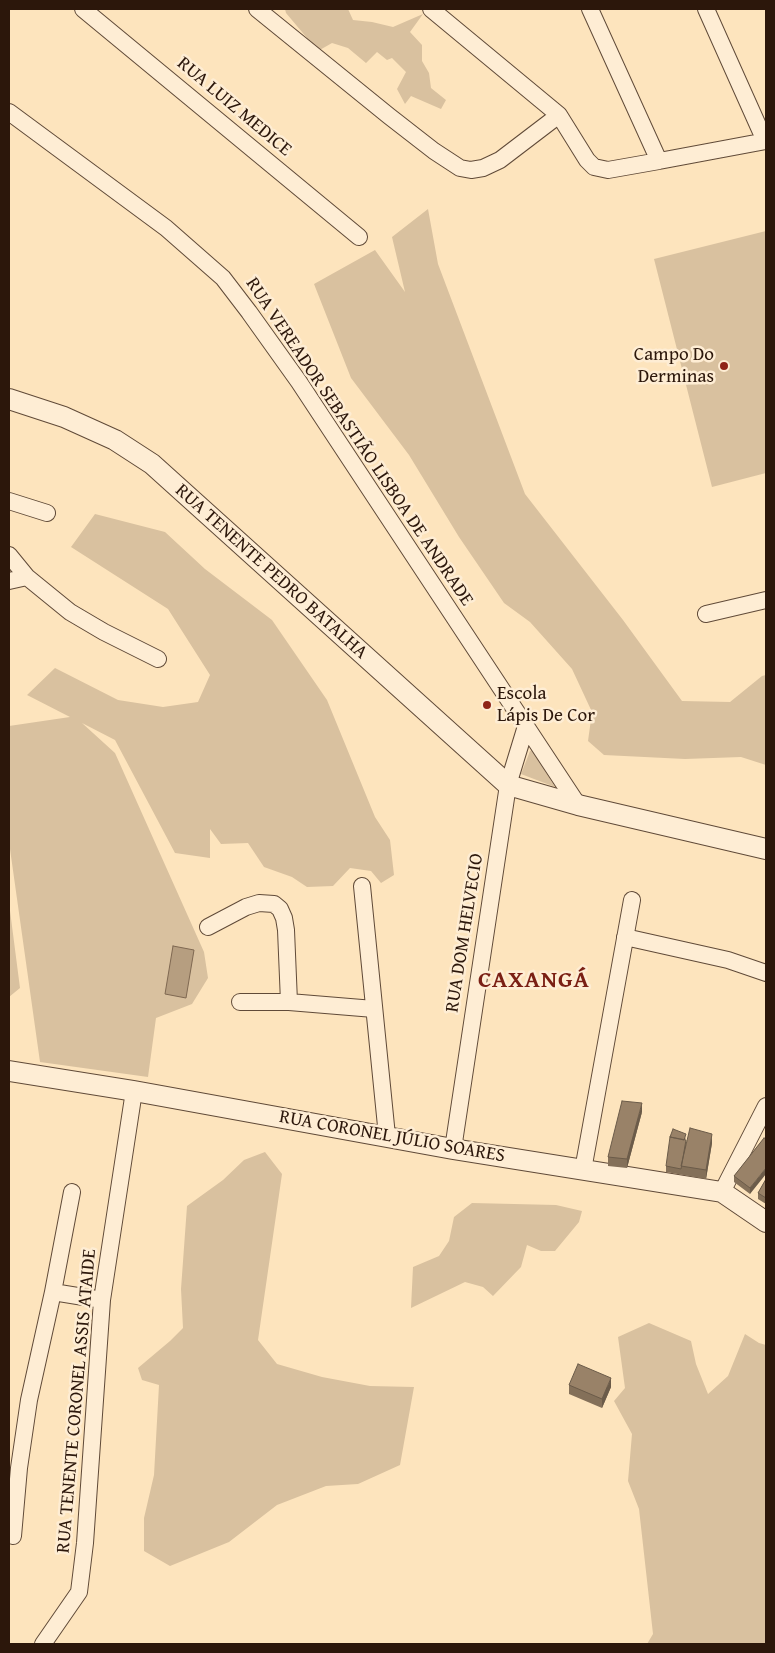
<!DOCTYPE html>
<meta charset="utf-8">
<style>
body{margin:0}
#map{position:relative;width:775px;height:1653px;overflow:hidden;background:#fde4bd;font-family:"Gentium Book Plus",serif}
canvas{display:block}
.frame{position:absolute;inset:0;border:10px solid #2c170b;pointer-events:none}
</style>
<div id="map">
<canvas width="775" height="1653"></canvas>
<div class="frame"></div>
</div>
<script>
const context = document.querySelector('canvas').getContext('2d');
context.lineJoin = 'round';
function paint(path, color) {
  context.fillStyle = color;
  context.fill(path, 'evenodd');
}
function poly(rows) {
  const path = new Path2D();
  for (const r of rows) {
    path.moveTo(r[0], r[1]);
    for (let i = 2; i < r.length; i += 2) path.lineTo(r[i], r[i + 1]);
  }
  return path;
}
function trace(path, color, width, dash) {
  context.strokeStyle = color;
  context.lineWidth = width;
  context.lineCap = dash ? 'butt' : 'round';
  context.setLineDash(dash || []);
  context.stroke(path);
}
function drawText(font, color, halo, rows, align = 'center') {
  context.font = font + ' "Gentium Book Plus",serif';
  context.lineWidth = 5;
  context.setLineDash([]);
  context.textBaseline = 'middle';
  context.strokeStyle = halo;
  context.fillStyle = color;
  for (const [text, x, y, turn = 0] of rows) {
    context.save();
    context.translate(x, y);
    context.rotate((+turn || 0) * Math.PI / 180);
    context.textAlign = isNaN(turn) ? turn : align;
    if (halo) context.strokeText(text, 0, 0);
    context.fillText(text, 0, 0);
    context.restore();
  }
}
const green = poly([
 [285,9,348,9,353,20,372,22,393,27,423,14,410,32,422,45,422,61,429,73,431,88,446,100,441,109,411,96,405,104,397,89,406,72,392,58,387,60,377,52,366,63,348,48,332,43,318,51,286,13],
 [428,209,438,264,525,494,623,620,682,701,730,702,762,676,766,675,766,765,741,757,685,759,604,755,588,741,592,712,572,669,530,622,504,603,459,537,409,455,351,378,314,284,375,250,405,292,392,237],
 [766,231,766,473,712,487,654,259],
 [95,514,165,532,205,569,272,620,327,700,375,817,390,840,394,875,381,883,371,871,350,868,333,886,307,887,292,877,264,867,248,843,221,844,210,829,210,858,175,853,115,740,82,723,115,753,204,952,208,978,192,1004,156,1018,148,1077,40,1062,9,842,9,726,70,717,27,695,55,668,118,700,163,707,198,702,210,675,168,609,71,547],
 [532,750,555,787,521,774,530,751],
 [9,903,20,988,9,997],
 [265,1152,282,1174,258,1340,277,1364,322,1377,370,1386,414,1387,400,1465,358,1484,326,1486,277,1505,229,1542,170,1566,144,1551,144,1518,154,1475,159,1385,142,1380,138,1368,170,1341,183,1328,181,1289,187,1206,223,1180,244,1160],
 [472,1203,556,1205,582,1211,579,1222,555,1251,541,1251,527,1245,521,1267,493,1296,483,1287,465,1282,411,1308,413,1267,439,1256,449,1241,454,1217],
 [649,1323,691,1341,696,1364,708,1394,728,1376,745,1334,759,1343,766,1345,766,1644,647,1644,653,1634,639,1509,628,1481,632,1434,614,1401,625,1388,618,1337]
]);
const water = poly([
 [173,946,194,950,186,998,165,994,173,946]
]);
const minor = poly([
 [83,9,359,237],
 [257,9,389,116,434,151,460,168,471,170,483,168,500,160,559,115],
 [431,9,559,115,587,160,594,167,608,170,659,161],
 [590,9,659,161,766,141],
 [706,9,765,141],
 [9,112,166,228,223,278,249,312,299,382,578,805],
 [9,501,47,513],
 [9,555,27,577,70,612,104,632,158,659],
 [9,581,27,577],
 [706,614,766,600],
 [362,886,387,1136],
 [208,927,246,907,259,903,274,904,280,909,284,918,286,930,289,1002],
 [625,937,728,960,766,973],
 [240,1002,289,1002,374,1009],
 [453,1149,508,785,526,726],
 [583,1170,632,900],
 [722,1192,766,1106],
 [53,1292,102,1300],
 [13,1536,19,1468,29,1400,53,1292,72,1192],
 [43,1644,79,1592,85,1543,102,1300,134,1091]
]);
const tertiary = poly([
 [9,399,64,417,115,440,152,464,508,785,578,805,766,849],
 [9,1071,134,1091,453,1149,722,1192,766,1222]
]);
const wall = poly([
 [642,1112,627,1168,608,1166,608,1157],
 [686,1137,685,1140,686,1145,712,1143,706,1179,666,1172,666,1166],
 [764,1138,750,1194,734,1182,734,1176],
 [766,1179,766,1204,758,1199,758,1193],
 [569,1385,611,1387,602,1408,569,1394]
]);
const shadedWall = poly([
 [642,1103,642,1112,627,1168,627,1159],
 [712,1134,712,1143,706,1179,706,1170],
 [766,1168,766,1174,750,1194,750,1188],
 [611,1378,611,1387,602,1408,602,1399]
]);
const building = poly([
 [622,1101,642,1103,627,1159,608,1157,622,1101],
 [690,1128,712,1134,706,1170,681,1166,690,1128],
 [673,1129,686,1134,684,1140,670,1137,673,1129],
 [670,1137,686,1140,681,1169,666,1166,670,1137],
 [764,1138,766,1139,766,1168,750,1188,734,1176,764,1138],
 [766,1179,766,1198,758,1193,766,1179],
 [578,1364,611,1378,602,1399,569,1385,578,1364]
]);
const markers = [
 [724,366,5,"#8f2418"],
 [487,705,5,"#8f2418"]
];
const streetNames = [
 ["RUA LUIZ MEDICE",234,107,40],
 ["RUA VEREADOR SEBASTIÃO LISBOA DE ANDRADE",359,442,56],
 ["RUA TENENTE PEDRO BATALHA",271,572,42],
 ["RUA DOM HELVECIO",465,933,-81],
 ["RUA CORONEL JÚLIO SOARES",392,1137,10],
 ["RUA TENENTE CORONEL ASSIS ATAIDE",77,1401,-85]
];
const poiNames = [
 ["Campo Do",714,355],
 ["Derminas",714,377],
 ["Escola",497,694,"left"],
 ["Lápis De Cor",497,716,"left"]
];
const districtNames = [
 ["CAXANGÁ",534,981]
];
paint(green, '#d9c19f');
paint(water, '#b69e80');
trace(water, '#7f6851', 1);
trace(minor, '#604a38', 18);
trace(tertiary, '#604a38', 22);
trace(minor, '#feedd4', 16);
trace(tertiary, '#feedd4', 20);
paint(wall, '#847059');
paint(shadedWall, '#6b5b49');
paint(building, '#998268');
trace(building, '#6b5b49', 1);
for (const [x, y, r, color] of markers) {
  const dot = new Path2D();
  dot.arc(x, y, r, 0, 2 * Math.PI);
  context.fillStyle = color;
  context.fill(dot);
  trace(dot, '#feedd4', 2);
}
drawText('19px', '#2c170b', '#feedd4', streetNames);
drawText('19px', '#2c170b', '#feedd4', poiNames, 'right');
context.letterSpacing = '1px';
drawText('bold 24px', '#7a1f14', '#feedd4', districtNames);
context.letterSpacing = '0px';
</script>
